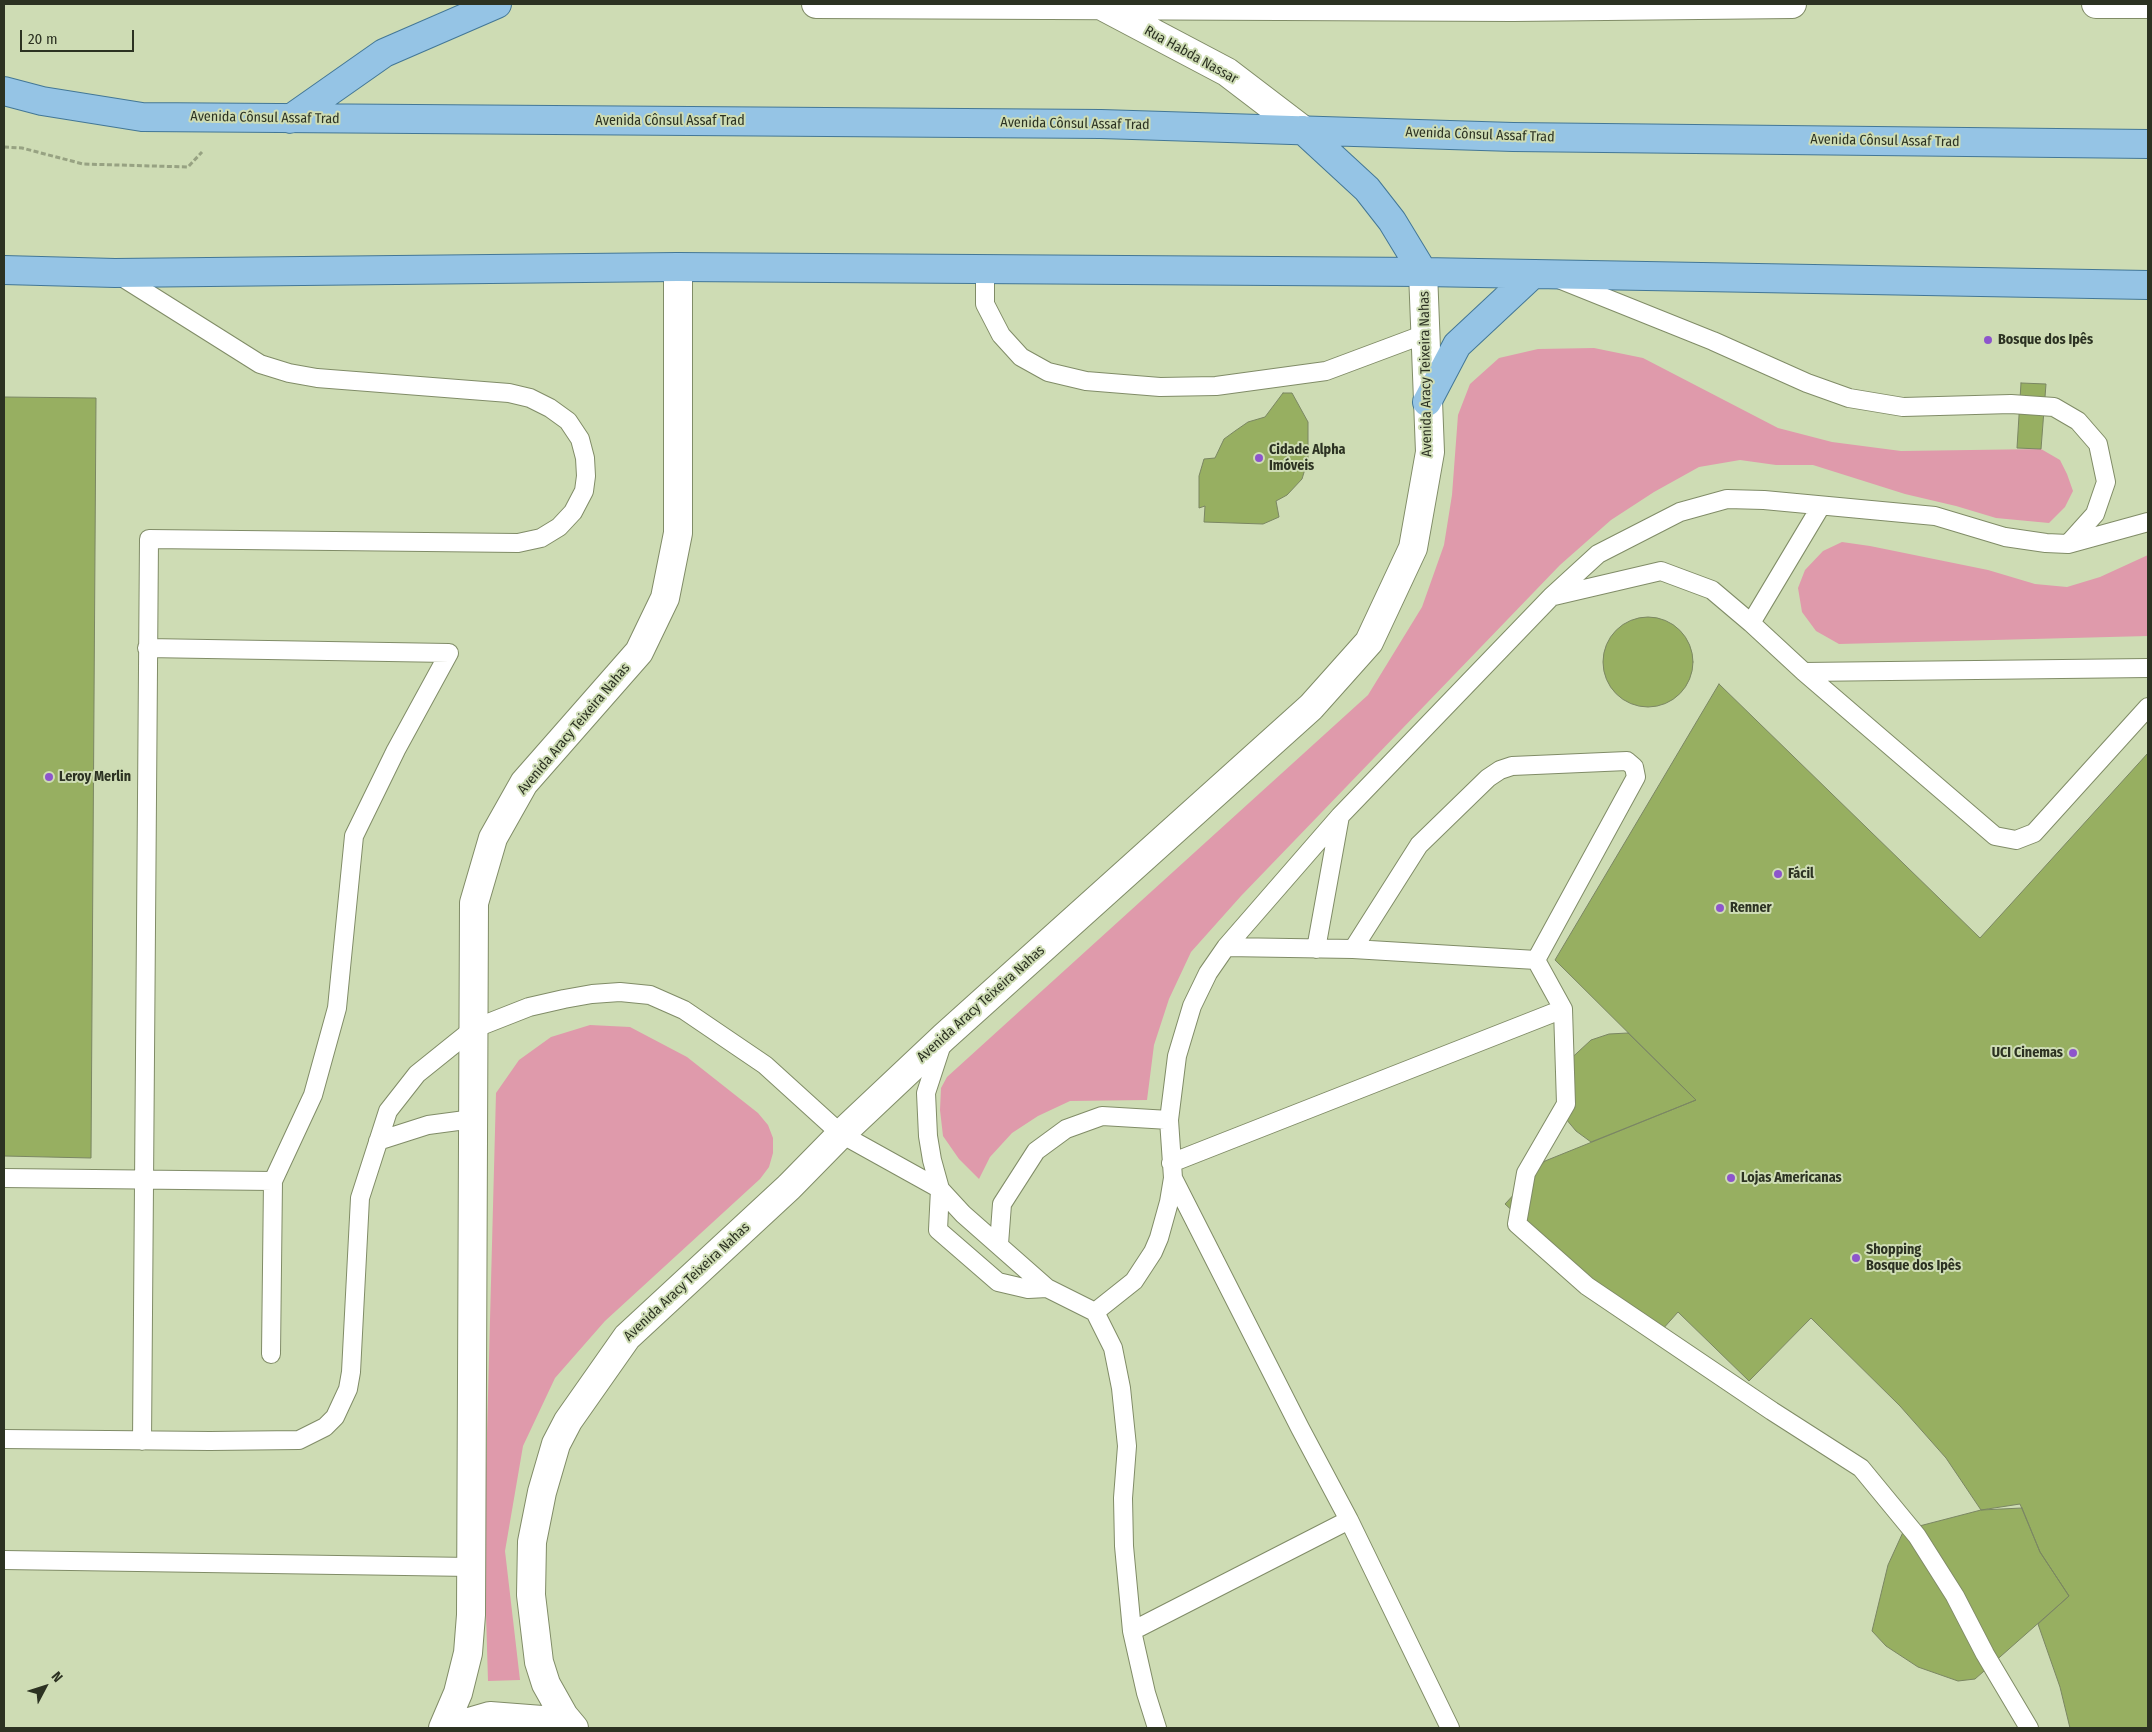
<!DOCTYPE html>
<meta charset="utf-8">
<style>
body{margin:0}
#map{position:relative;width:2152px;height:1732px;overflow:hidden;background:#cedcb4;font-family:"Fira Sans Condensed",sans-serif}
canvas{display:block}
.frame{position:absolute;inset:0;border:5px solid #2c3222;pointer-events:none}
.north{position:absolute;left:20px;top:1662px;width:50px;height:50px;-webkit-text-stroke:4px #cedcb4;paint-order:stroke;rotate:50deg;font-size:14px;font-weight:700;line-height:20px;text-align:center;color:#2c3222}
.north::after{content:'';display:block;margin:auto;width:18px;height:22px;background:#2c3222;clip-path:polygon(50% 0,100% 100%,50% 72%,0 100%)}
.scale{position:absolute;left:20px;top:30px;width:114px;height:22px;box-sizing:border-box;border:2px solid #2c3222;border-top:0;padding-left:6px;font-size:15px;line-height:18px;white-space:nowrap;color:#2c3222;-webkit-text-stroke:4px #cedcb4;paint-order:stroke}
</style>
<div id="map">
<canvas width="2152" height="1732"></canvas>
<div class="frame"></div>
<div class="north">N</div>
<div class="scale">20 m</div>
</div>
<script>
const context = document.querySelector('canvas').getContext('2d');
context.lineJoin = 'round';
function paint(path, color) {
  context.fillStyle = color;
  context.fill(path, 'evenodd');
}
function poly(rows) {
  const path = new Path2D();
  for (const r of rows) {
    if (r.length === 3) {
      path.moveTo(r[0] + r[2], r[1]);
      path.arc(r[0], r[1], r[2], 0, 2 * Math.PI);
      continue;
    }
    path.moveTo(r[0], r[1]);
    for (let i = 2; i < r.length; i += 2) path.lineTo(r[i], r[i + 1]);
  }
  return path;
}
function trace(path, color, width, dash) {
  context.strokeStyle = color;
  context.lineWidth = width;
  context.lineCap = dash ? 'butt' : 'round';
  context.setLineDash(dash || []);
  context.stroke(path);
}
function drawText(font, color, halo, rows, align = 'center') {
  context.font = font + ' "Fira Sans Condensed",sans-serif';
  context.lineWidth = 4;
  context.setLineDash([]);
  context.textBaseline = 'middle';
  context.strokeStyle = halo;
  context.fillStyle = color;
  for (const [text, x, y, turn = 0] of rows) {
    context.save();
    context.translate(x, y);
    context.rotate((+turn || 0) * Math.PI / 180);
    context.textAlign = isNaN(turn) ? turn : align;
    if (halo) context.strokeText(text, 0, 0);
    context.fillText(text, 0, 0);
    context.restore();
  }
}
const green = poly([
 [1594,348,1643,358,1778,428,1832,442,1901,451,2041,449,2060,460,2067,474,2073,491,2065,507,2049,523,1996,518,1956,506,1905,494,1813,465,1776,465,1740,460,1699,467,1654,492,1611,520,1560,565,1241,896,1191,952,1169,999,1154,1045,1147,1100,1070,1101,1038,1116,1012,1133,990,1157,979,1179,959,1159,943,1136,940,1110,941,1088,947,1077,1368,695,1422,607,1444,545,1452,495,1458,415,1470,384,1499,358,1538,349],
 [1842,542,1870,546,1988,570,2035,584,2067,587,2100,577,2148,555,2148,636,1839,644,1816,631,1802,612,1798,588,1805,570,1823,551],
 [590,1025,630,1027,687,1057,758,1113,768,1125,773,1138,773,1153,769,1167,760,1179,605,1321,555,1378,523,1446,505,1551,520,1680,488,1681,484,1547,496,1093,519,1060,551,1037]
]);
const building = poly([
 [2021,383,2046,384,2041,449,2017,448,2021,383],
 [1283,393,1292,393,1308,422,1308,459,1302,479,1287,495,1276,501,1279,517,1263,524,1204,522,1205,506,1199,508,1199,476,1204,459,1215,458,1224,439,1235,431,1248,422,1265,417,1283,393],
 [4,397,96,398,91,1158,4,1156,4,397],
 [1648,662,45],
 [1719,684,1980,938,2148,753,2148,1728,2070,1728,2060,1687,2038,1624,2069,1596,2040,1552,2020,1504,1981,1510,1946,1458,1900,1406,1811,1318,1749,1381,1678,1312,1653,1340,1505,1204,1545,1161,1696,1100,1555,960,1719,684],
 [1628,1033,1696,1100,1591,1142,1576,1131,1566,1119,1564,1065,1591,1040,1609,1034,1628,1033],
 [2022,1508,2040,1552,2069,1596,1975,1679,1958,1681,1918,1667,1886,1646,1872,1631,1888,1565,1904,1530,1981,1510,2022,1508]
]);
const path = poly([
 [4,147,22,148,83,164,188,167,202,152]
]);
const service = poly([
 [985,269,985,304,1001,335,1021,357,1048,372,1086,381,1160,387,1216,386,1326,371,1425,334],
 [117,274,260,364,289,373,317,378,509,393,530,398,550,408,568,421,580,439,585,458,586,476,584,491,573,512,559,527,541,538,518,543,149,539,142,1441],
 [2068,544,2148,522],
 [1554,596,1661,571,1712,590,1751,623,1804,672,1995,836,2016,840,2034,833,2148,707],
 [1751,623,1821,506],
 [147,648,449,653,396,750,354,836,337,1008,313,1095,273,1181,271,1354],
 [1804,672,2148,668],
 [1226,947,1353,949,1536,960],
 [1316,949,1340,816],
 [1353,949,1419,845,1488,778,1500,770,1512,766,1627,761,1634,767,1636,777,1536,960],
 [1536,960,1563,1009,1566,1104,1526,1173,1517,1224,1587,1286,1772,1411,1861,1468,1917,1536,1955,1596,1985,1654,2029,1728],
 [943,1041,926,1093,928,1136,932,1160,940,1189,938,1230,998,1282,1028,1289,1047,1288],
 [378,1141,428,1125,473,1119],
 [1171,1163,1563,1009],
 [4,1178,273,1181],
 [1173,1178,1300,1428,1349,1520,1450,1728],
 [999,1244,1002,1204,1036,1151,1066,1129,1102,1116,1169,1120],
 [1095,1312,1134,1281,1153,1252,1159,1238,1169,1202,1173,1178,1169,1120,1177,1056,1192,1006,1208,973,1226,947,1340,816,1551,597,1598,554,1680,512,1727,499,1764,500,1935,516,2005,537,2046,543,2068,544,2095,514,2106,482,2098,444,2078,421,2054,407,2011,404,1903,407,1849,398,1807,383,1713,341,1561,280],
 [4,1439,210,1441,299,1440,325,1427,335,1417,348,1389,351,1372,360,1198,388,1111,417,1074,473,1029,529,1007,564,999,592,994,620,992,650,995,684,1010,765,1065,841,1134,940,1189,963,1214,1047,1288,1095,1312,1113,1348,1121,1388,1127,1446,1123,1498,1124,1546,1132,1631,1146,1693,1157,1728],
 [4,1560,471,1567],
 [1132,1631,1349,1520]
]);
const minor = poly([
 [816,4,1513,7,1792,4],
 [2096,4,2148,4],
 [1104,7,1227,72,1303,130]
]);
const tertiary = poly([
 [443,1728,458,1693,468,1653,471,1615,474,903,493,838,524,783,639,652,665,598,678,533,678,267],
 [449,1728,490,1716,542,1720,557,1728],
 [574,1728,564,1716,546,1684,539,1662,531,1595,532,1542,542,1492,556,1444,568,1421,627,1337,789,1187,841,1134,944,1037,1311,707,1369,642,1413,548,1430,452,1423,272]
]);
const primary = poly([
 [4,91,42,101,142,117,1101,124,1513,137,2148,144],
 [290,119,384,53,497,4],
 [1303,130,1367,189,1392,221,1423,272],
 [4,270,115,273,678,267,1423,272,2148,285],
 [1427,402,1457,345,1533,274]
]);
const markers = [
 [1988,340,5,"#8d55cc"],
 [1259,458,5,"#8d55cc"],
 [49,777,5,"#8d55cc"],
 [1778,874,5,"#8d55cc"],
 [1720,908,5,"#8d55cc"],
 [2073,1053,5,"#8d55cc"],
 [1731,1178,5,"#8d55cc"],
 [1856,1258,5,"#8d55cc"]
];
const streetNames = [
 ["Rua Habda Nassar",1191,55,29],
 ["Avenida Cônsul Assaf Trad",265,118,1],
 ["Avenida Cônsul Assaf Trad",670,121],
 ["Avenida Cônsul Assaf Trad",1075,124,1],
 ["Avenida Cônsul Assaf Trad",1480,135,2],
 ["Avenida Cônsul Assaf Trad",1885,141,1],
 ["Avenida Aracy Teixeira Nahas",1426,374,-91],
 ["Avenida Aracy Teixeira Nahas",574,729,-50],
 ["Avenida Aracy Teixeira Nahas",981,1004,-42],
 ["Avenida Aracy Teixeira Nahas",687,1282,-43]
];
const poiNames = [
 ["Bosque dos Ipês",1998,340],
 ["Cidade Alpha",1269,450],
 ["Imóveis",1269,466],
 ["Leroy Merlin",59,777],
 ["Fácil",1788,874],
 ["Renner",1730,908],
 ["UCI Cinemas",2063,1053,"right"],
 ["Lojas Americanas",1741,1178],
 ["Shopping",1866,1250],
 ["Bosque dos Ipês",1866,1266]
];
paint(green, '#df9aab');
paint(building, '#97af61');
trace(building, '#7a8662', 1);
trace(service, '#808c67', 20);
trace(minor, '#808c67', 30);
trace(tertiary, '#808c67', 30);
trace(primary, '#437796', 30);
trace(path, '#97a282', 3, [5, 2.5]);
trace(service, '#fff', 18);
trace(minor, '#fff', 28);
trace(tertiary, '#fff', 28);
trace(primary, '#95c4e5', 28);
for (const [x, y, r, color] of markers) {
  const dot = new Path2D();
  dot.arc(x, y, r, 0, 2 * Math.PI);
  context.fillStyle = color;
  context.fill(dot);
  trace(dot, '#cedcb4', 2);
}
drawText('14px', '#2c3222', '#cedcb4', streetNames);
drawText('bold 14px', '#2c3222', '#cedcb4', poiNames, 'left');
</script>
